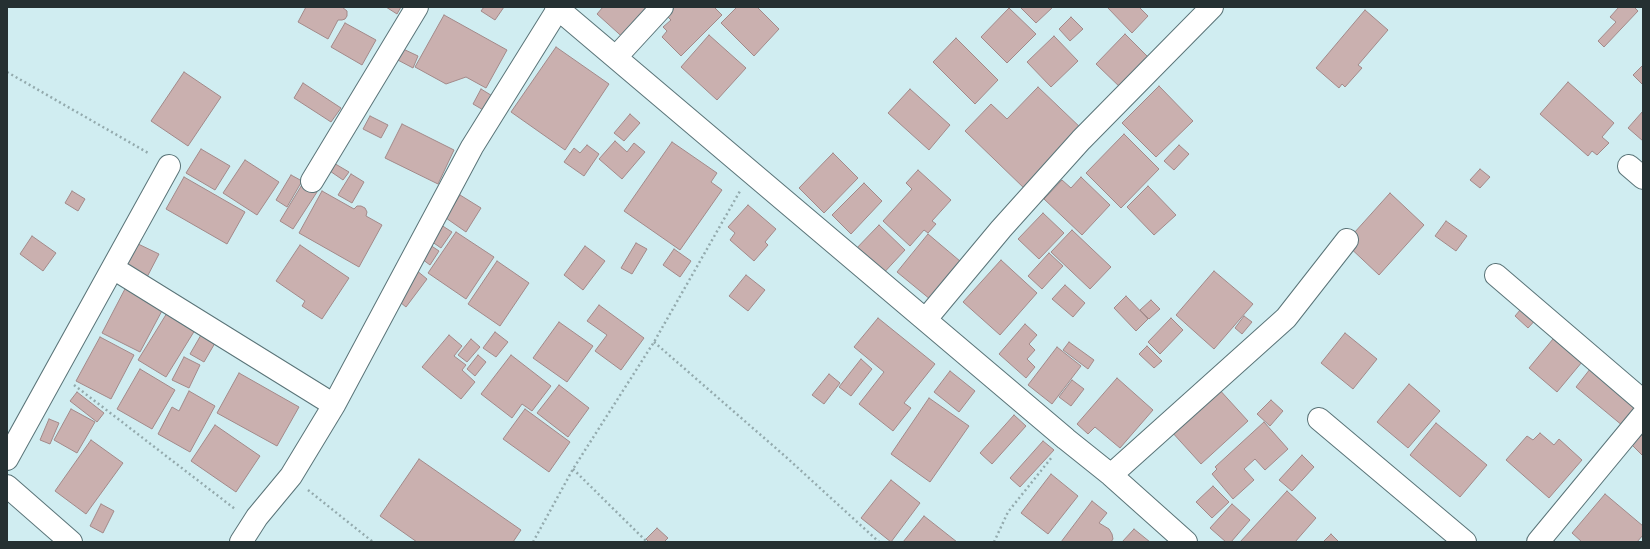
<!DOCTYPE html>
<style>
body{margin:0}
#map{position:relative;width:1650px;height:549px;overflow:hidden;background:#d0edf1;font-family:Lato,sans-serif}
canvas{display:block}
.frame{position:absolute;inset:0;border:8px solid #253032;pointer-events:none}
</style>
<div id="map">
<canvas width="1650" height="549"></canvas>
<div class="frame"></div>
</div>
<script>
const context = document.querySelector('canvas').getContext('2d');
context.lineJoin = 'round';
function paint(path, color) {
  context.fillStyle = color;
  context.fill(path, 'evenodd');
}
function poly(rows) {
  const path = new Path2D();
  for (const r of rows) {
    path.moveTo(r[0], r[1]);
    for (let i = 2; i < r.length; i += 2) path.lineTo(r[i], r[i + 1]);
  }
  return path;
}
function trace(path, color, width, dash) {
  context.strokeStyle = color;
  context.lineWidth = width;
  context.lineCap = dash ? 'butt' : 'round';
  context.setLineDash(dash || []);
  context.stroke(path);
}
const building = poly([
 [306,7,342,7,347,11,347,16,345,19,342,20,338,20,328,39,298,22,306,7],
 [386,7,401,7,397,14,386,7],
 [484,7,504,7,495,20,481,11,484,7],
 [603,7,660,7,628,42,597,14,603,7],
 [666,7,714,7,722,15,681,56,662,37,667,31,663,27,671,20,662,11,666,7],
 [737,7,757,7,779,29,754,56,721,23,737,7],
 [1020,7,1053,7,1036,23,1020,7],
 [1107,7,1139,7,1148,16,1132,33,1107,7],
 [1619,7,1634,7,1638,11,1604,47,1598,41,1616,22,1610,17,1619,7],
 [1009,8,1036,34,1007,63,981,37,1009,8],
 [1365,10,1388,30,1358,65,1362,68,1345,87,1342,84,1339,88,1316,68,1365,10],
 [444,15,507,50,486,88,466,77,446,84,415,67,444,15],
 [1071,17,1083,29,1070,41,1059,29,1071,17],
 [345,23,376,40,362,65,331,47,345,23],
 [1125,34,1153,62,1124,91,1096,64,1125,34],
 [709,35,746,68,717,100,681,67,709,35],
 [1054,36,1078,61,1051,87,1027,62,1054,36],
 [956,38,998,80,975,104,933,62,956,38],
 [556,47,609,84,565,150,511,112,556,47],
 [401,48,418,56,413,68,396,59,401,48],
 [1643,65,1643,85,1633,75,1643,65],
 [184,72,221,97,188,146,151,121,184,72],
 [1568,82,1614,123,1602,137,1609,143,1597,155,1592,151,1588,156,1540,114,1568,82],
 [303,83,341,108,331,122,294,98,303,83],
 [1159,86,1193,121,1156,157,1122,123,1159,86],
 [1038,87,1083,130,1026,190,965,131,991,104,1007,119,1038,87],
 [481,89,494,97,485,111,473,104,481,89],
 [910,89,950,125,929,150,888,113,910,89],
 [1643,111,1643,141,1628,128,1643,111],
 [630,114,640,123,624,141,614,133,630,114],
 [370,116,388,125,381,138,363,129,370,116],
 [402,124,454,150,438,184,385,158,402,124],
 [1124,134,1159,169,1121,208,1086,173,1124,134],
 [615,141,627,152,634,143,645,152,622,179,599,159,615,141],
 [672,142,717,173,711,182,722,190,680,250,624,211,672,142],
 [587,145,599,154,584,176,564,162,574,148,580,153,587,145],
 [1179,145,1189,154,1174,170,1164,161,1179,145],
 [201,149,230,166,215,190,186,173,201,149],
 [833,153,858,178,824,213,799,188,833,153],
 [245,160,279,182,257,215,223,193,245,160],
 [332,162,349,172,343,180,327,169,332,162],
 [1480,169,1490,177,1480,188,1470,180,1480,169],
 [918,170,951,200,932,221,936,224,928,233,924,230,910,246,883,221,912,189,906,183,918,170],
 [351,174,364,182,352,203,338,195,351,174],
 [291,175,302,181,287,207,276,200,291,175],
 [184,177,245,212,227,244,166,209,184,177],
 [1081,177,1110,205,1082,235,1044,199,1062,180,1071,188,1081,177],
 [303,183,317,192,293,229,280,221,303,183],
 [864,183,882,201,851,234,832,215,864,183],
 [1148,186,1176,215,1154,235,1127,207,1148,186],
 [72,191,85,199,78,211,65,203,72,191],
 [322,191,354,209,357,206,361,206,365,208,367,212,366,216,382,225,359,267,299,233,322,191],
 [1390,193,1424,225,1379,275,1345,243,1390,193],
 [460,195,481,208,466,232,446,218,460,195],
 [748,205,776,229,765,242,768,245,754,261,730,240,735,233,728,227,748,205],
 [1043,213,1064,233,1039,259,1018,239,1043,213],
 [1446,221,1467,236,1456,251,1435,236,1446,221],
 [438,223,452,232,441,248,428,239,438,223],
 [879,225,905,250,879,278,852,253,879,225],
 [1072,230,1111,267,1090,289,1051,252,1072,230],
 [456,232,494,257,466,299,428,273,456,232],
 [928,234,967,267,936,304,897,272,928,234],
 [32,236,56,253,43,271,20,254,32,236],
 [134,242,159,254,146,279,122,267,134,242],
 [427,243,439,251,430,265,418,256,427,243],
 [636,243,647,249,632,274,621,268,636,243],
 [300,245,349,278,322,319,302,306,305,301,276,281,300,245],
 [585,246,605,261,583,290,564,275,585,246],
 [674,249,691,261,680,277,663,265,674,249],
 [1049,253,1063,266,1042,289,1028,276,1049,253],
 [1001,260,1037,293,1000,335,963,302,1001,260],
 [497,261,529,283,500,326,468,304,497,261],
 [416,270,427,279,406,307,395,298,416,270],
 [1214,271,1253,304,1214,349,1176,315,1214,271],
 [746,275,765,290,748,311,729,296,746,275],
 [1065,285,1085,303,1073,317,1052,299,1065,285],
 [126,287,164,307,140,352,102,333,126,287],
 [1126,296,1148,319,1136,331,1114,308,1126,296],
 [1151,300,1160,309,1149,319,1140,310,1151,300],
 [1526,303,1539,316,1528,328,1515,316,1526,303],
 [599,305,644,338,621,370,595,351,607,335,587,321,599,305],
 [167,313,195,330,166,377,138,360,167,313],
 [1244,316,1252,322,1242,334,1235,328,1244,316],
 [878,318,935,364,904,403,911,408,893,431,859,404,884,372,854,347,878,318],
 [1171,318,1183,330,1160,354,1148,342,1171,318],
 [559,322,593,346,567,382,533,358,559,322],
 [1025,324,1037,335,1029,344,1035,350,1027,359,1035,367,1026,378,999,354,1025,324],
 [495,332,508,342,496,357,483,348,495,332],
 [1345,333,1377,359,1353,389,1321,363,1345,333],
 [201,335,215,343,204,362,190,354,201,335],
 [449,335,462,346,454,356,466,365,462,370,475,382,461,399,422,367,449,335],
 [100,337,134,355,111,399,76,381,100,337],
 [471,339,480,347,467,362,458,355,471,339],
 [1553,339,1582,362,1557,392,1529,368,1553,339],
 [1069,342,1094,360,1088,369,1063,350,1069,342],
 [1147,346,1162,361,1154,368,1139,354,1147,346],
 [1057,347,1081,366,1052,404,1028,385,1057,347],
 [478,355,486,362,475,376,467,369,478,355],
 [511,355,551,386,532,411,522,404,512,418,481,394,511,355],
 [184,357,200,365,189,388,172,380,184,357],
 [861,359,872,369,851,396,839,387,861,359],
 [1594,364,1641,403,1623,426,1576,387,1594,364],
 [140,369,175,390,152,429,117,409,140,369],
 [950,371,975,391,959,412,934,392,950,371],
 [239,373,299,407,277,446,217,413,239,373],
 [829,374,840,383,824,404,812,395,829,374],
 [1117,378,1153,410,1120,448,1095,427,1088,434,1077,424,1117,378],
 [1072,380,1084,389,1071,406,1059,397,1072,380],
 [1409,384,1440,411,1408,448,1377,422,1409,384],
 [559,385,589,408,568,437,537,413,559,385],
 [1217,387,1248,421,1201,464,1171,431,1217,387],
 [189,391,215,406,190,452,158,434,172,407,179,411,189,391],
 [77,392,104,413,97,422,70,401,77,392],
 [929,398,969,426,930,482,891,454,929,398],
 [1271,400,1283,411,1270,426,1257,414,1271,400],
 [71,409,95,422,77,453,54,440,71,409],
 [525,409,570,442,549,472,503,439,525,409],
 [1014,415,1026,426,992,464,980,453,1014,415],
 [49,419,59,423,50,444,40,440,49,419],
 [1264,422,1288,449,1265,470,1255,459,1244,469,1254,480,1233,499,1212,474,1217,469,1215,467,1264,422],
 [1436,423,1487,465,1460,497,1410,455,1436,423],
 [215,425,260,456,236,492,191,461,215,425],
 [1540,433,1554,445,1559,439,1582,460,1549,498,1506,460,1527,436,1533,440,1540,433],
 [1643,434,1643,456,1632,445,1643,434],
 [91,440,123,463,86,514,55,491,91,440],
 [1043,441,1054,450,1020,487,1010,478,1043,441],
 [1302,455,1314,467,1292,491,1279,480,1302,455],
 [419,459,521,530,513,542,417,542,380,516,419,459],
 [1051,474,1078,496,1048,534,1021,513,1051,474],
 [891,480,920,503,891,542,861,518,891,480],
 [1213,486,1229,502,1212,518,1196,502,1213,486],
 [1287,491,1316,518,1295,542,1240,542,1287,491],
 [1605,494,1643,526,1643,535,1637,542,1582,542,1572,533,1605,494],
 [1092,501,1107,513,1099,523,1109,529,1112,534,1113,539,1111,542,1061,542,1092,501],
 [101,504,114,511,103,533,90,526,101,504],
 [1232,504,1250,520,1231,542,1226,542,1210,528,1232,504],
 [924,516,957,542,903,542,924,516],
 [657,528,668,538,664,542,649,542,646,539,657,528],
 [1134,529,1150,542,1122,542,1134,529],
 [1331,534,1339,542,1323,542,1331,534]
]);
const path = poly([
 [7,72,150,154],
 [654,342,786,457,879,542],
 [74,385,235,509],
 [573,469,647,542],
 [308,490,373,542],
 [533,542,573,469,654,342,740,191],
 [994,542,1008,512,1052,457]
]);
const minor = poly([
 [556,7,1066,439,1111,475,1186,542],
 [616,57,662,7],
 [1629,166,1643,178],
 [312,181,417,7],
 [113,268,334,405],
 [1496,275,1643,401],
 [926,319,1001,229,1081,140,1212,7],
 [1319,419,1465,542],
 [7,459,169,166],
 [1111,475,1286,318,1347,240],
 [7,486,71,542],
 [241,542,257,517,291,476,334,405,472,147,558,9],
 [1538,542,1643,415]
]);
paint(building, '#cab0af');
trace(building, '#a28989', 1);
trace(minor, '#5a7478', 24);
trace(path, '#93aaad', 2.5, [2, 3]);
trace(minor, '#fff', 22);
</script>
